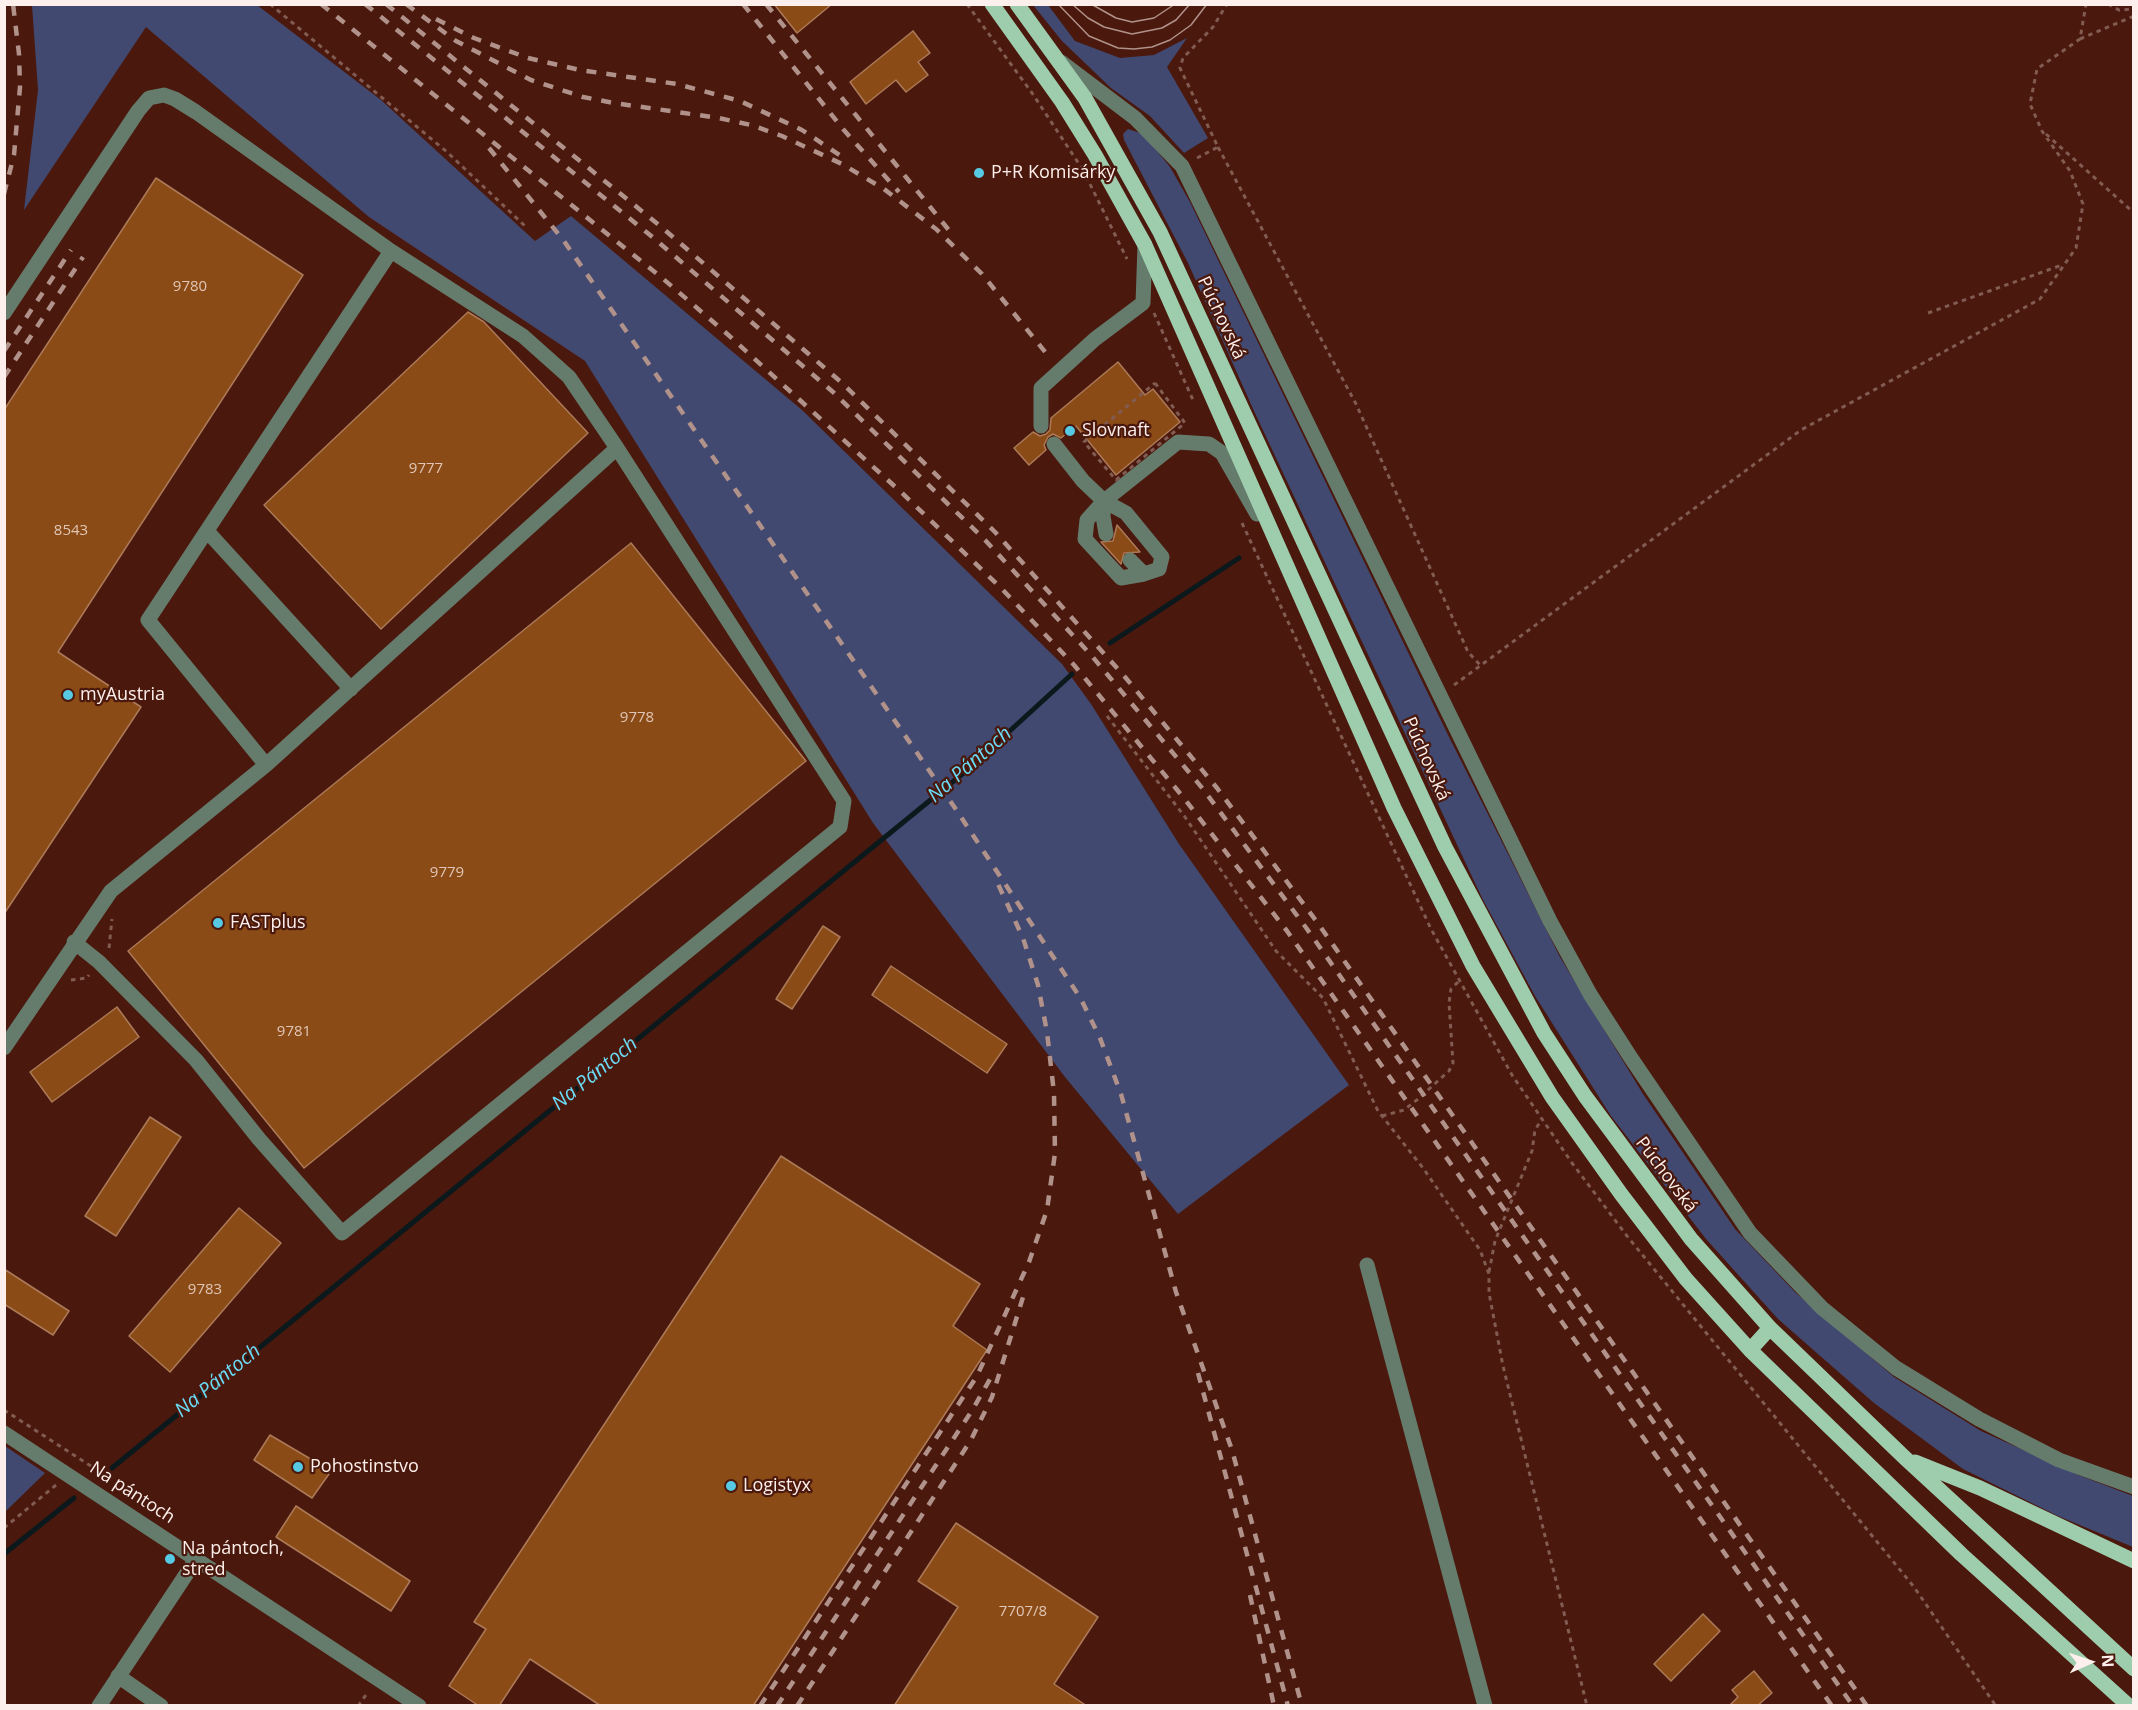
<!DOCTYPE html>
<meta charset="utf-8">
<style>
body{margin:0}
#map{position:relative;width:2138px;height:1710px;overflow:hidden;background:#4a180c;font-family:"Open Sans",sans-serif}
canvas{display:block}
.frame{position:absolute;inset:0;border:6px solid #fdefeb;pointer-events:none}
.north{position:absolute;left:2060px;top:1632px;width:60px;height:60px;-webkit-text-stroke:4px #4a180c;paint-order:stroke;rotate:87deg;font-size:16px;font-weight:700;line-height:24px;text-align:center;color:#fdefeb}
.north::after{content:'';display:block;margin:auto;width:21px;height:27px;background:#fdefeb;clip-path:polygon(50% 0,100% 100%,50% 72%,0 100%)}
</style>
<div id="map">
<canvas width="2138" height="1710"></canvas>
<div class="frame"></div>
<div class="north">N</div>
</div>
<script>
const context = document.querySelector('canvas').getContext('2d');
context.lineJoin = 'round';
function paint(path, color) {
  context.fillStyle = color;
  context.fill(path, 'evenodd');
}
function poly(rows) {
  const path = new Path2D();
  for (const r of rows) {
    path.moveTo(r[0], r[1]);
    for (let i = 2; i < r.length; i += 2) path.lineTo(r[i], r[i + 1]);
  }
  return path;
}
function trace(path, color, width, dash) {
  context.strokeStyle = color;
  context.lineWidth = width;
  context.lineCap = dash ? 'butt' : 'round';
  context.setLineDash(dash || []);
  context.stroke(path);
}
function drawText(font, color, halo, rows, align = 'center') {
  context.font = font + ' "Open Sans",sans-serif';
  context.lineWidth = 4.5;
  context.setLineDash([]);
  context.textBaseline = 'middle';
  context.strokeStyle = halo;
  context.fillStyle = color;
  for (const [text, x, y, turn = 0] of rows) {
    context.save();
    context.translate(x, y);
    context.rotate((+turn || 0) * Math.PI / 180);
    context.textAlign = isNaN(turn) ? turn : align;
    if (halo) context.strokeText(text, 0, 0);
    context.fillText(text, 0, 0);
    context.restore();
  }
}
const green = poly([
 [32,5,257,5,381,100,535,241,571,216,802,410,1062,664,1091,704,1179,844,1349,1085,1178,1214,1065,1077,873,823,585,361,369,217,146,27,24,210,38,90],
 [1033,5,1048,5,1075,41,1120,58,1154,55,1187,38,1167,67,1208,138,1184,153,1150,116,1111,88,1062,41],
 [1128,129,1143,134,1170,167,1190,202,1449,737,1560,957,1643,1094,1735,1229,1796,1293,1894,1377,1981,1431,2081,1476,2133,1496,2133,1547,2058,1516,1963,1469,1874,1403,1778,1319,1706,1239,1611,1116,1535,996,1482,898,1254,411,1188,263,1124,140,1123,134],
 [5,1446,45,1473,5,1512]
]);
const stream = poly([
 [1110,643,1239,558],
 [112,1468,966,771,1072,674],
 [4,1554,74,1498]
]);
const building = poly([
 [774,4,832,4,797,33,774,4],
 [913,31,930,53,918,62,928,75,906,92,896,80,866,104,850,82,913,31],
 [156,178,303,275,58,652,141,707,4,914,4,410,156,178],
 [468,312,484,322,588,433,381,629,264,505,468,312],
 [1118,362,1145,395,1153,389,1180,422,1116,475,1076,426,1061,438,1053,434,1048,437,1044,445,1046,450,1029,465,1014,448,1033,432,1040,436,1046,434,1050,430,1051,418,1118,362],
 [1117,525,1140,552,1124,553,1121,564,1101,542,1113,541,1117,525],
 [631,543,806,761,304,1168,128,951,631,543],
 [823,926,840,937,792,1009,776,999,823,926],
 [891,966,1007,1044,987,1073,872,995,891,966],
 [117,1007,139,1037,52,1102,30,1072,117,1007],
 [150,1117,181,1137,116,1236,85,1216,150,1117],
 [781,1156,980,1284,953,1326,987,1350,753,1706,601,1706,530,1659,499,1706,479,1706,449,1686,486,1629,474,1622,781,1156],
 [239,1208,281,1243,170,1372,129,1336,239,1208],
 [4,1269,69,1311,53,1335,4,1304,4,1269],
 [270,1435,314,1461,313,1463,329,1474,312,1498,254,1460,270,1435],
 [296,1506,410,1581,391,1611,276,1537,296,1506],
 [956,1523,1098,1617,1054,1684,1087,1706,894,1706,958,1607,918,1581,956,1523],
 [1703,1614,1720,1631,1671,1681,1654,1664,1703,1614],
 [1754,1671,1772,1693,1757,1706,1729,1706,1738,1697,1732,1690,1754,1671]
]);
const path = poly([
 [270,4,447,152,525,226],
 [967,4,1032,93,1083,170],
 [2108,4,2119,10,2134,9],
 [2080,39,2134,16],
 [2046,134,2134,213],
 [1218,147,1356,404,1468,652,1481,666],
 [1197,158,1218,147,1180,68,1183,58,1213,27,1227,4],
 [1086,176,1127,259],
 [1154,313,1193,400],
 [1928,313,2062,265],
 [1155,383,1185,423,1116,480,1084,442,1155,383],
 [1242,523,1431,929,1512,1075,1572,1163,1627,1236,1914,1587,1996,1706],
 [1454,685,1801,430,2040,299,2076,248,2083,204,2070,171,2042,131,2030,104,2037,69,2080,39,2086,4],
 [1107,716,1185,817,1276,951,1323,998,1378,1111,1423,1168,1480,1250,1489,1274,1489,1293,1503,1366,1587,1706],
 [109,948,112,919],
 [71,980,87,978,89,975],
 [1382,1116,1404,1110,1418,1099,1449,1071,1453,1063,1449,1003,1451,989,1459,981],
 [1489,1272,1495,1241,1532,1151,1535,1130,1542,1119],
 [4,1410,111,1479],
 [4,1528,56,1485],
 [358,1706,368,1692]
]);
const minor = poly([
 [1061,62,1135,118,1182,166,1550,921,1590,994,1631,1058,1750,1233,1822,1308,1896,1368,1979,1419,2059,1460,2134,1487],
 [391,251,523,336,569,377,617,448],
 [4,313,138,111,149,98,164,95,175,99,196,112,391,251,148,620,266,765,111,891,4,1048],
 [1041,426,1041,388,1095,339,1143,303,1145,245],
 [1054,444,1083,481,1104,501,1178,442,1209,444,1222,453,1257,514],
 [1104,501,1126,513,1162,557,1159,569,1144,574,1130,560],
 [1104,501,1087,520,1085,539,1121,578,1144,574],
 [1104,501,1103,516,1106,534],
 [207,531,351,689],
 [74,942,99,962,196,1060,259,1139,342,1233,840,827,844,801,617,448,266,765],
 [1367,1265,1485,1706],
 [4,1433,419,1706],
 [118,1676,161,1706],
 [99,1706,197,1558]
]);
const major = poly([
 [992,4,1062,102,1095,155,1145,245,1394,808,1473,966,1552,1097,1621,1194,1686,1279,1750,1350,1961,1554,2129,1706],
 [1017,4,1085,98,1160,232,1445,847,1544,1033,1585,1096,1691,1239,1770,1328,1905,1458,2134,1669],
 [1750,1350,1770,1328],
 [1915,1462,1980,1488,2134,1561]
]);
const tram = poly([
 [1058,4,1089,36,1118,48,1134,49,1152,47,1170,40,1191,25,1207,4],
 [1072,4,1088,18,1104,27,1132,34,1162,28,1176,20,1190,4],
 [1091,4,1116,18,1132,22,1154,18,1175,4]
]);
const rail = poly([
 [321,4,661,277,725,332,902,493,1002,589,1074,665,1183,797,1287,931,1832,1706],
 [365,4,650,235,833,392,985,540,1091,655,1203,789,1307,929,1853,1706],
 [386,4,659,225,841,382,995,532,1125,677,1217,788,1317,922,1867,1706],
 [406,4,456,41,531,80,583,97,614,103,719,118,751,125,782,136,842,164,884,189,936,229,982,274,1046,353],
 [743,4,843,129,899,192],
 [766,4,952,234],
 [436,19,474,38,528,58,580,70,677,84,740,101,802,130,844,158],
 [489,148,564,241,955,808,1081,999,1100,1038,1121,1094,1176,1292,1232,1450,1302,1706],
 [4,194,14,155,20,87,19,54,13,4],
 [4,351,71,250],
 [4,377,83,257],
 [1198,1373,1288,1706],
 [1250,1595,1274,1706],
 [760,1706,977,1376,1029,1262,1047,1210,1055,1153,1054,1093,1047,1032,1038,985,1023,938,998,884],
 [777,1706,973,1409,994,1372],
 [797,1706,971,1440,992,1397,1024,1294]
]);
const markers = [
 [979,173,6,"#57c9e3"],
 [1070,431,6,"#57c9e3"],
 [68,695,6,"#57c9e3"],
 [218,923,6,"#57c9e3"],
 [298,1467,6,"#57c9e3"],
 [731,1486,6,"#57c9e3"],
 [170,1559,6,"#57c9e3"]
];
const numberNames = [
 ["9780",190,287],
 ["9777",426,469],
 ["8543",71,531],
 ["9778",637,718],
 ["9779",447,873],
 ["9781",294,1032],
 ["9783",205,1290],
 ["7707/8",1023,1612]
];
const poiNames = [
 ["P+R Komisárky",991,173],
 ["Slovnaft",1082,431],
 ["myAustria",80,695],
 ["FASTplus",230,923],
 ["Pohostinstvo",310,1467],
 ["Logistyx",743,1486],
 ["Na pántoch,",182,1549],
 ["stred",182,1570]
];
const streetNames = [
 ["Púchovská",1221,318,65],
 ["Púchovská",1426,759,66],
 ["Púchovská",1666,1175,53],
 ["Na pántoch",132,1493,33]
];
const waterNames = [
 ["Na Pántoch",970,765,-41],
 ["Na Pántoch",595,1074,-39],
 ["Na Pántoch",218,1381,-39]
];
paint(green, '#414970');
trace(stream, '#0b191d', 5);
paint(building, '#8b4b16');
trace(building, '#ac7a58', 1.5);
trace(path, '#825b52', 3, [4.5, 4.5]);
trace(minor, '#657b6c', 15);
trace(major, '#9ecdad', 15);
trace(tram, '#b0928b', 1.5);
trace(rail, '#b0928b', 4.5, [10, 10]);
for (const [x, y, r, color] of markers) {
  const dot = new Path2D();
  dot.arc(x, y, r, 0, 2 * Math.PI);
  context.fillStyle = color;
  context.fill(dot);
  trace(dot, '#4a180c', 2);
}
drawText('15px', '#e0c6b6', null, numberNames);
drawText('18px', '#fdefeb', '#4a180c', poiNames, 'left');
drawText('18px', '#fdefeb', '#4a180c', streetNames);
drawText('italic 20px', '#6adcf7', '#4a180c', waterNames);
</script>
